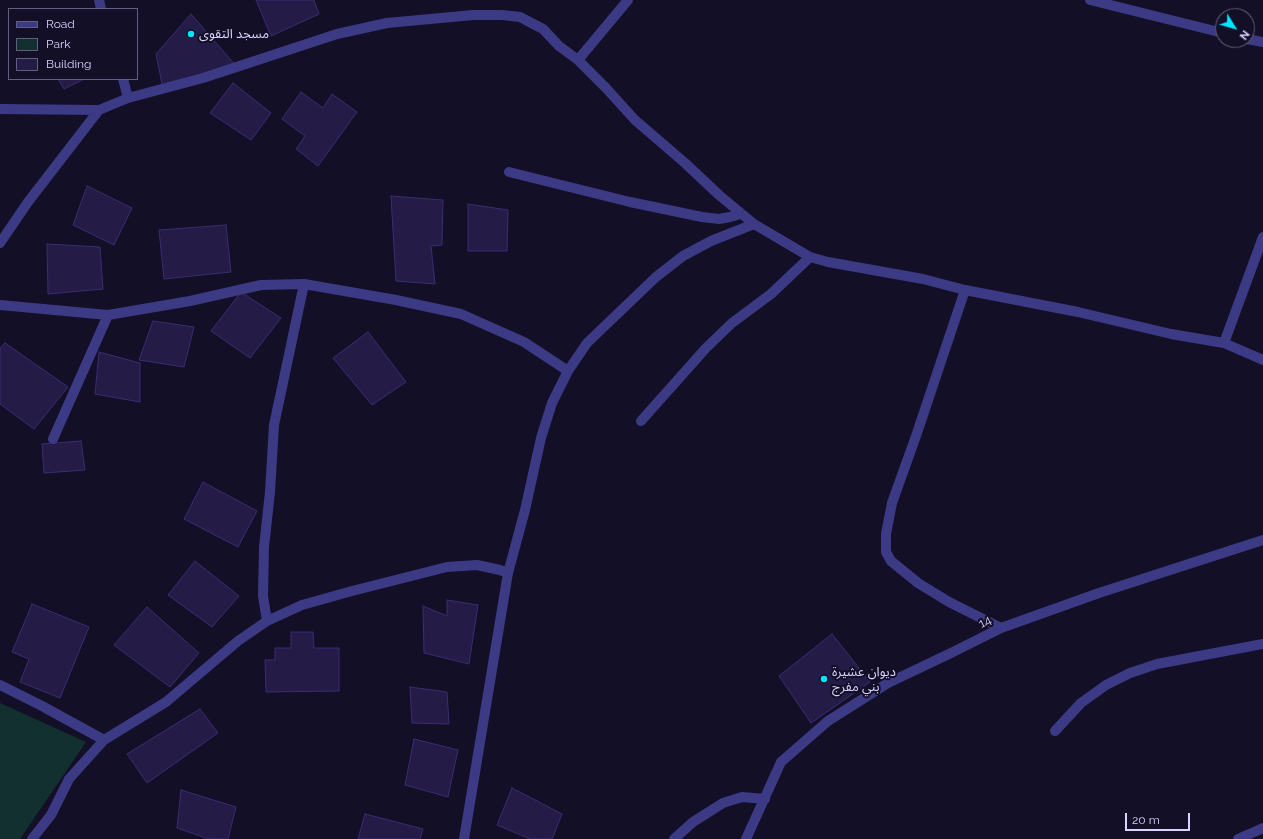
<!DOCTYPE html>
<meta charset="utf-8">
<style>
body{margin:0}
#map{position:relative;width:1263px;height:839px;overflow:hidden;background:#130f26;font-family:Raleway,sans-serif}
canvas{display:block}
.legend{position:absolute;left:8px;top:8px;width:130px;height:72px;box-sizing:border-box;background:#130f26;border:1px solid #625e7d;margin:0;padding:5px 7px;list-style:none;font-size:12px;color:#d9d4ff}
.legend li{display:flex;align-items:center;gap:8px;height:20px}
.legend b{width:20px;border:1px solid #625e7d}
.north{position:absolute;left:1215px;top:8px;width:40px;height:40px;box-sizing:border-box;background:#130f26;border:1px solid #625e7d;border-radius:50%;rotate:127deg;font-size:11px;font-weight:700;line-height:16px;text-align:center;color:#d9d4ff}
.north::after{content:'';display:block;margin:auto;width:14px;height:18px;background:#00e5ff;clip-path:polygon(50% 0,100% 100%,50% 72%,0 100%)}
.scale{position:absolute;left:1125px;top:813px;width:65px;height:18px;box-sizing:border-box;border:2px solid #d9d4ff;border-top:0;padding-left:5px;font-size:12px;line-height:14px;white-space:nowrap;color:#d9d4ff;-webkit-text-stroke:3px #130f26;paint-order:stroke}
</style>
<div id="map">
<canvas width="1263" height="839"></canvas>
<ul class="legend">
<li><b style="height:5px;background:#3d3a85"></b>Road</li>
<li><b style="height:11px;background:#12302f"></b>Park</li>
<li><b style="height:11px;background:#241b47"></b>Building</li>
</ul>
<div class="north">N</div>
<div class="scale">20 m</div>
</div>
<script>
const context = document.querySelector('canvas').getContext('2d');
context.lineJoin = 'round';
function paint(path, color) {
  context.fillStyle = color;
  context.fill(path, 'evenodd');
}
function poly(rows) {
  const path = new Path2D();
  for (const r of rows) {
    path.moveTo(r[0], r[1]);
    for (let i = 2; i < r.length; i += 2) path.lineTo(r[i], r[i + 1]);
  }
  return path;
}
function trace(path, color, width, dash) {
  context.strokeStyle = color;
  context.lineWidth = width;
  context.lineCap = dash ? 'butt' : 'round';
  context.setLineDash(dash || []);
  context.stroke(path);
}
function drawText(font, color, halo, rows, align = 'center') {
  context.font = font + ' Raleway,"Noto Sans Arabic",sans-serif';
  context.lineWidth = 4;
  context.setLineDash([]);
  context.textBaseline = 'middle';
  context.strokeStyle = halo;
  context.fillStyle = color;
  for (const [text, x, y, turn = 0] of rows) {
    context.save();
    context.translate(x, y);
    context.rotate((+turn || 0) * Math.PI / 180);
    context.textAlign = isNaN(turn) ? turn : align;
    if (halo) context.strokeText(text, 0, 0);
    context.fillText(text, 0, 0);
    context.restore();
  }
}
const green = poly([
 [0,703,86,742,20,839,0,839]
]);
const building = poly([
 [256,0,314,0,319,14,271,36,256,0],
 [191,14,237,67,163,89,156,54,191,14],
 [58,79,84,79,64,89,58,79],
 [233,83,271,113,251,140,210,113,233,83],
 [301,92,323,108,332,94,357,112,318,166,296,149,305,136,282,119,301,92],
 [87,186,132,208,114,245,73,225,87,186],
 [391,196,443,200,442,245,431,246,435,284,396,281,391,196],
 [468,204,508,210,507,251,468,251,468,204],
 [226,225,231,272,164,279,159,230,226,225],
 [47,244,100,247,103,289,48,294,47,244],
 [241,292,281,318,250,358,211,331,241,292],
 [153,321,194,327,184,367,139,360,153,321],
 [368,332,406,382,372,405,333,358,368,332],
 [5,343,68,387,34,429,0,404,0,348,5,343],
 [99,352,140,363,140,402,95,394,99,352],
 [81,441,85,470,44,473,42,444,81,441],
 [203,482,257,511,238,547,184,519,203,482],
 [195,561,239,596,212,627,168,595,195,561],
 [447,600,478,605,469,664,424,653,423,606,447,616,447,600],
 [32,604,89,627,60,698,20,682,29,659,12,652,32,604],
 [147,607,199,653,170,687,114,645,147,607],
 [291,632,313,632,314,648,339,648,339,691,266,692,265,660,275,660,275,648,291,648,291,632],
 [832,634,870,682,811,723,779,676,832,634],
 [410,687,447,692,449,724,412,723,410,687],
 [200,709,218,733,147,783,127,754,200,709],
 [414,739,458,750,448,797,405,785,414,739],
 [512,788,562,814,552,839,530,839,497,825,512,788],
 [181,790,236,807,228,839,209,839,177,828,181,790],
 [365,814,423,829,420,839,358,839,365,814]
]);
const minor = poly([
 [99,0,101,9],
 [1090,0,1223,33],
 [1247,39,1263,42],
 [578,60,628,0],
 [123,79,128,98],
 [0,109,99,110,128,98,203,78,337,34,387,23,473,15,502,15,520,17,543,29,559,46,578,60,606,88,635,120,685,163,719,195,754,224,810,257,828,262,923,279,965,290,1078,312,1171,334,1224,343,1263,360],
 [509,172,630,202,702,217,719,219,730,217,741,214],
 [0,243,28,202,99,110],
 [965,290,916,436,892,503,886,534,886,552,891,561,918,583,949,602,1001,628],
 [0,305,108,315,190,301,261,285,304,284,396,300,461,314,524,342,568,371],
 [1224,343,1263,237],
 [641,421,706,348,732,323,771,294,810,257],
 [53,439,108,315],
 [267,621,263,596,264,547,270,492,274,425,304,284],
 [0,685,42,706,104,740],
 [1055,731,1081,703,1106,685,1130,673,1157,664,1263,644],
 [32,839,51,815,69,779,104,740,166,702,238,641,267,621,302,605,352,591,447,567,477,565,500,570,508,573],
 [464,839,508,573,525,510,541,438,552,403,568,371,587,343,656,277,683,256,711,241,754,224],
 [674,839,693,822,723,803,742,797,765,799],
 [746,839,781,762,828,721,888,683,951,653,1001,628,1099,593,1263,540],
 [1238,839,1263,828]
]);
const markers = [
 [191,34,4,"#00e5ff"],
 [824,679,4,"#00e5ff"]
];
const poiNames = [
 ["مسجد التقوى",199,34],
 ["ديوان عشيرة",832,672],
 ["بني مفرج",832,687]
];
const streetNames = [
 ["14",985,622,-27]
];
paint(green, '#12302f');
paint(building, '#241b47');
trace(building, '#3b2d73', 1);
trace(minor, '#3d3a85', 10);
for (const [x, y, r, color] of markers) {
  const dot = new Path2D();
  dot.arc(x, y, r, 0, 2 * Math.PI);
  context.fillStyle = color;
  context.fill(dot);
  trace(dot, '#130f26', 1.5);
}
drawText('13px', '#d9d4ff', '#130f26', poiNames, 'left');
drawText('13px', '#d9d4ff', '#130f26', streetNames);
</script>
